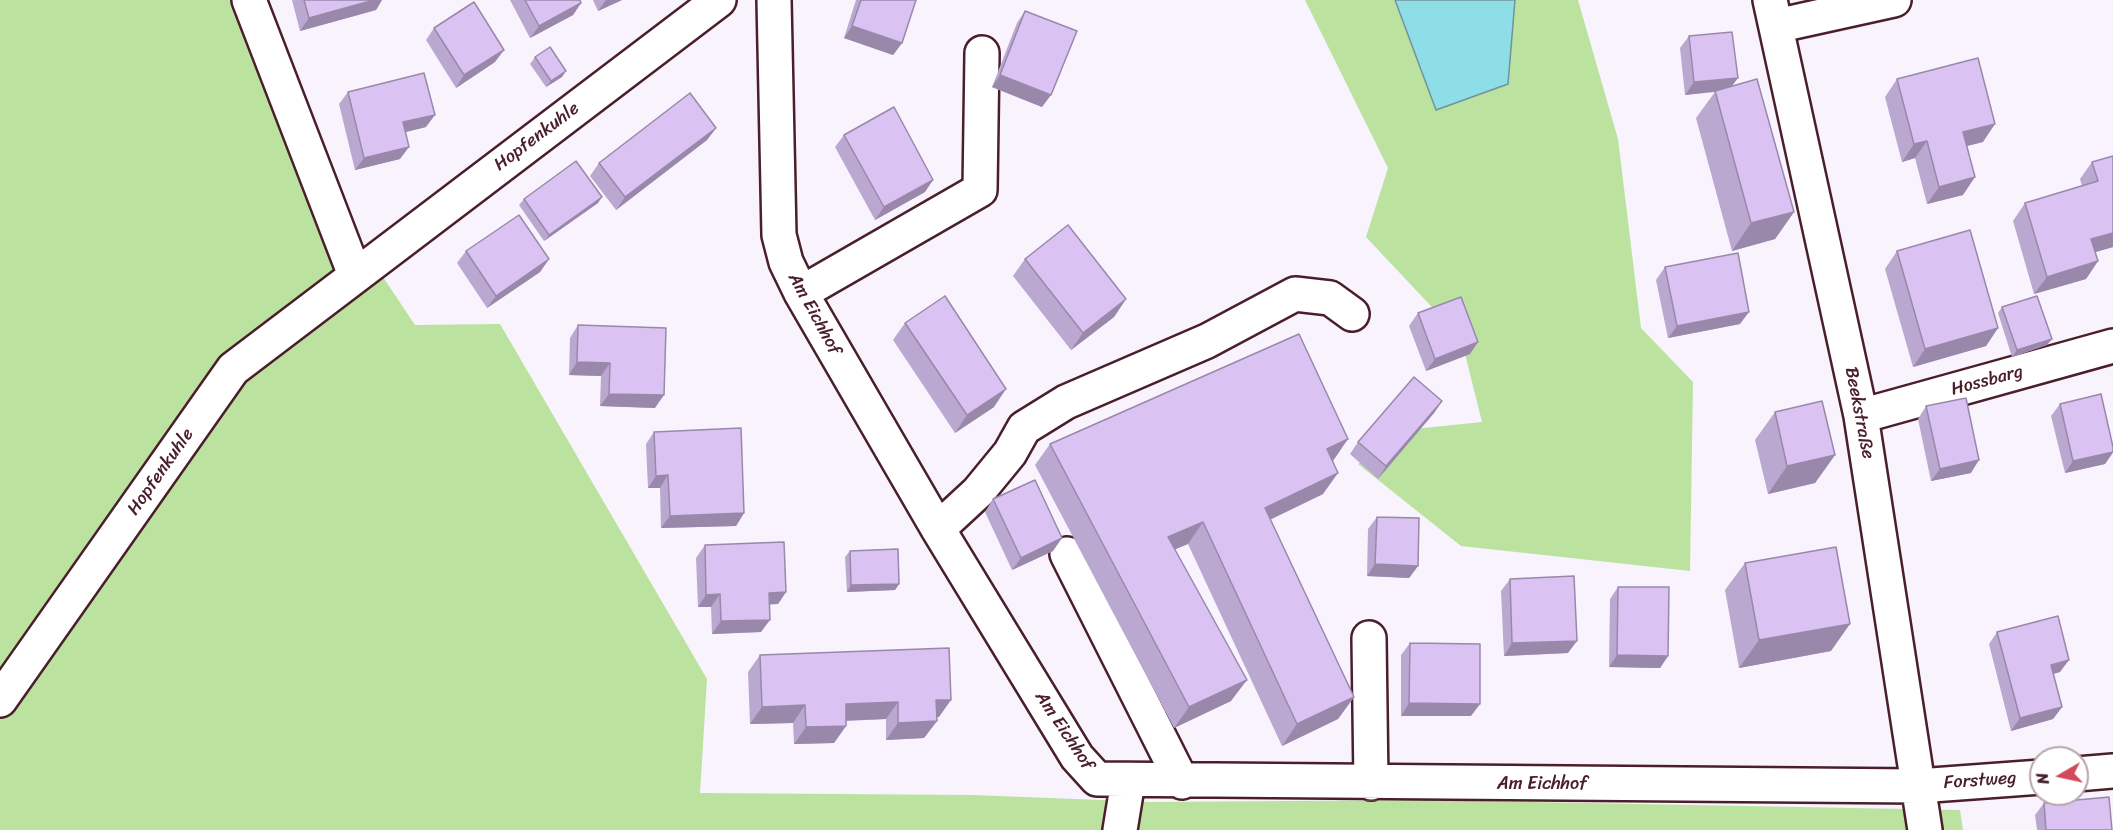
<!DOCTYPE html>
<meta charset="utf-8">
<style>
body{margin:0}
#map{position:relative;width:2113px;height:830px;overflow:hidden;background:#f8f3fd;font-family:Sriracha,sans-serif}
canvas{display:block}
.north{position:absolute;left:2029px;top:746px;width:60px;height:60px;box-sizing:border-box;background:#fff;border:2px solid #b7a5aa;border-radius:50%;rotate:261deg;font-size:16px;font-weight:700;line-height:24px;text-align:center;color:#4a1f2b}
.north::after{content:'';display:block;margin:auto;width:21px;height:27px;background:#d1495b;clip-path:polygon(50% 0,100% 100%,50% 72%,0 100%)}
</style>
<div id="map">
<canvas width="2113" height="830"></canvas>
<div class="north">N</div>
</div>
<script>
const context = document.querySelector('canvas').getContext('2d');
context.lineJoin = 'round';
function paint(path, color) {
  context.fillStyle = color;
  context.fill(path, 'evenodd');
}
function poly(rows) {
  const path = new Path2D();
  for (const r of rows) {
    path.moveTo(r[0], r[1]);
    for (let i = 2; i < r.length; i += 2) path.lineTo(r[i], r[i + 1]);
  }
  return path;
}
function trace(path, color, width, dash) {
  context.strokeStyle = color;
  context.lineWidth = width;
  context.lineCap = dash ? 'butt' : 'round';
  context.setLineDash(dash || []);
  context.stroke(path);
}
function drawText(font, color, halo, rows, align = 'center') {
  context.font = font + ' Sriracha,sans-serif';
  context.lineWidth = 6;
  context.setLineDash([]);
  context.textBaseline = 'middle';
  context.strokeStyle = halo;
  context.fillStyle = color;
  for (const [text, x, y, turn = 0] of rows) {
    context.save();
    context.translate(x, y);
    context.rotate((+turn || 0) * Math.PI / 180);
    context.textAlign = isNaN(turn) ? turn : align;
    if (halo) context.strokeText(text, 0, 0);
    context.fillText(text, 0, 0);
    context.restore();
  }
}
const green = poly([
 [0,0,241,0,345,268,381,274,415,325,500,324,707,679,700,793,973,795,1151,802,1425,800,1960,810,1963,830,0,830],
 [1305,0,1395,0,1436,110,1508,84,1515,0,1578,0,1618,139,1641,328,1693,382,1690,571,1461,546,1358,464,1414,429,1482,422,1461,338,1366,237,1388,168]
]);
const water = poly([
 [1395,0,1515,0,1508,84,1436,110,1395,0]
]);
const minor = poly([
 [249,0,355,275],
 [774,0,779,235,786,262,801,293,938,529,1077,757,1097,779,1918,786,2041,777],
 [1770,0,1861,416,1925,830],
 [1776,26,1894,0],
 [801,293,980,190,982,53],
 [1861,416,2113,346],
 [938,529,978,492,1010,453,1024,428,1066,402,1207,341,1295,294,1330,298,1352,314],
 [1067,554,1182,782],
 [1369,638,1371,783],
 [0,700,233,369,719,0],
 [2077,774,2113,771],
 [1120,830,1128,781]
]);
const wall = poly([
 [292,0,382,0,376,10,300,31],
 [510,0,580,0,581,3,573,15,530,38],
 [593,0,622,0,598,11],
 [856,0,916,0,902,43,893,55,844,38],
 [1025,11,1042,107,992,87,1017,23],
 [434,28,495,62,456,88,426,40],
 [1689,36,1732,86,1794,212,1775,239,1732,251,1696,118,1715,92,1685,95,1680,48],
 [535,57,562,77,546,87,530,64],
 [1897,79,1983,142,1967,146,1963,195,1927,204,1915,158,1902,162,1885,97],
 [348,92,426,127,405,132,400,159,355,170,339,104],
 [716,128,707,140,616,210,590,176,599,163],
 [844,135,925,192,875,220,835,147],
 [2113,156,2113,247,2095,252,2098,261,2086,279,2034,294,2013,221,2025,203,2082,186,2080,179,2092,162],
 [524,199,598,203,544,241,519,205],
 [466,251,549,259,540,272,487,308,457,263],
 [1897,251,1998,328,1986,346,1913,367,1885,269],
 [1025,259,1126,299,1114,317,1071,350,1013,276],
 [1665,267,1740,324,1668,338,1656,280],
 [2002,307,2047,345,2012,357,1998,313],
 [1418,313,1470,354,1426,371,1409,326],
 [905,323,994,407,955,433,893,340],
 [578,325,655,408,600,406,601,376,569,375,570,338],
 [1442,401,1434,413,1378,479,1350,454,1358,442],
 [2060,404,2113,447,2113,453,2105,464,2065,473,2051,416],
 [1926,406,1971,473,1931,481,1918,419],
 [1775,412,1835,455,1815,483,1768,494,1755,440],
 [654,432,744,513,736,526,661,528,660,488,648,488,646,444],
 [1050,444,1333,461,1323,494,1270,520,1354,697,1338,719,1282,746,1188,544,1174,549,1231,701,1174,728,1035,465],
 [993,499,1053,551,1012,570,985,512],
 [1377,517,1418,566,1409,578,1367,576,1368,529],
 [705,545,786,592,778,604,769,604,761,632,712,634,711,607,698,607,696,558],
 [850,551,899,584,895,590,847,592,845,557],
 [1745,563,1831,651,1739,668,1725,590],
 [1510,579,1568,653,1504,656,1501,591],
 [1618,587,1668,656,1660,668,1609,667,1610,599],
 [1997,632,2060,672,2053,674,2062,707,2053,719,2011,731,1989,644],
 [1410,643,1471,716,1401,716,1401,655],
 [949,648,939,717,937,717,937,721,924,738,886,740,886,719,846,721,846,726,834,743,794,744,793,723,750,724,748,672,760,655],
 [2044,803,2112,830,2037,830,2035,815]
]);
const shadedWall = poly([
 [374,0,382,0,376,10,300,31,309,18],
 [606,0,622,0,598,11],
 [581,3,573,15,530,38,539,26],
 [852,26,902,43,893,55,844,38],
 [504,50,495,62,456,88,464,75],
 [566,71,562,77,546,87,551,81],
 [1000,75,1051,95,1042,107,992,87],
 [1738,78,1729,90,1685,95,1694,82],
 [435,115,426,127,394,135,403,122],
 [1995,124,1983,142,1951,150,1963,132],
 [716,128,707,140,616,210,625,197],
 [1927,141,1915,158,1902,162,1914,144],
 [409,147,400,159,355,170,364,158],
 [1975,177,1963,195,1927,204,1939,187],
 [933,180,925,192,875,220,884,207],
 [602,197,598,203,544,241,549,235],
 [1794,212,1775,239,1732,251,1751,223],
 [2113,233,2113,247,2079,257,2091,239],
 [549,259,540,272,487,308,496,296],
 [2098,261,2086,279,2034,294,2047,277],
 [1126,299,1114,317,1071,350,1083,333],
 [1749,312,1740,324,1668,338,1677,326],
 [1998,328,1986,346,1913,367,1925,349],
 [2052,339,2047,345,2012,357,2017,350],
 [1478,342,1470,354,1426,371,1435,359],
 [577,362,610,363,601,376,569,375],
 [1006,389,994,407,955,433,967,415],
 [609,394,664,395,655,408,600,406],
 [1442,401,1434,413,1378,479,1386,466],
 [1348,439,1333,461,1327,449],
 [2113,452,2105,464,2065,473,2073,461],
 [1835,455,1815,483,1768,494,1787,466],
 [1979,460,1971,473,1931,481,1940,469],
 [1338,473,1323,494,1250,529,1265,508],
 [668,475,660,488,648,488,656,476],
 [744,513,736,526,661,528,670,516],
 [1203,522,1188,544,1152,559,1168,537],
 [1062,538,1053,551,1012,570,1021,558],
 [1375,564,1418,566,1409,578,1367,576],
 [899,584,895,590,847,592,851,585],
 [786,592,778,604,760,605,769,593],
 [720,594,711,607,698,607,706,595],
 [770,620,761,632,712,634,721,621],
 [1850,624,1831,651,1739,668,1759,640],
 [1577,641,1568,653,1504,656,1512,643],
 [1617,655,1668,656,1660,668,1609,667],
 [2069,660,2060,672,2042,677,2051,665],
 [1247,680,1231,701,1174,728,1189,707],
 [1354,697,1338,719,1282,746,1297,724],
 [936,700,951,700,939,717,924,718],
 [898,702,886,719,833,721,846,704],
 [1409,703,1480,704,1471,716,1401,716],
 [805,705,793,723,750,724,762,707],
 [2062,707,2053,719,2011,731,2020,718],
 [937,721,924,738,886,740,898,723],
 [846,726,834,743,794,744,806,727]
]);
const building = poly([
 [304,0,374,0,309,18,304,0],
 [525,0,580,0,581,3,539,26,525,0],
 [861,0,916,0,902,43,852,26,861,0],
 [474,2,504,50,464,75,434,28,474,2],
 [1025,11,1077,31,1051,95,1000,75,1025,11],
 [1732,32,1738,78,1694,82,1689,36,1732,32],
 [550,47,566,71,551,81,535,57,550,47],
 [1978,58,1995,124,1963,132,1975,177,1939,187,1927,141,1914,144,1897,79,1978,58],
 [424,73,435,115,403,122,409,147,364,158,348,92,424,73],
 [1757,79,1794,212,1751,223,1715,91,1757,79],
 [690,93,716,128,625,197,599,163,690,93],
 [894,107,933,180,884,207,844,135,894,107],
 [2113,156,2113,233,2091,239,2098,261,2047,277,2025,203,2098,181,2092,162,2113,156],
 [576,161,602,197,549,235,524,199,576,161],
 [519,215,549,259,496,296,466,251,519,215],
 [1068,225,1126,299,1083,333,1025,259,1068,225],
 [1970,230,1998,328,1925,349,1897,251,1970,230],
 [1738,253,1749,312,1677,326,1665,267,1738,253],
 [945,296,1006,389,967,415,905,323,945,296],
 [2037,296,2052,339,2017,350,2002,307,2037,296],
 [1461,297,1478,342,1435,359,1418,313,1461,297],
 [578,325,666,328,664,395,609,394,610,363,577,362,578,325],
 [1299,334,1348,439,1327,449,1338,473,1265,508,1354,697,1297,724,1203,522,1168,537,1247,680,1189,707,1050,444,1299,334],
 [1414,377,1442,401,1386,466,1358,442,1414,377],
 [2101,394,2113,447,2113,452,2073,461,2060,404,2101,394],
 [1966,398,1979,460,1940,469,1926,406,1966,398],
 [1822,401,1835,455,1787,466,1775,412,1822,401],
 [741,428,744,513,670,516,668,475,656,476,654,432,741,428],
 [1035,480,1062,538,1021,558,993,499,1035,480],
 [1377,517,1419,518,1418,566,1375,564,1377,517],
 [784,542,786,592,769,593,770,620,721,621,720,594,706,595,705,545,784,542],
 [1836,547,1850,624,1759,640,1745,563,1836,547],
 [898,549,899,584,851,585,850,551,898,549],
 [1574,576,1577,641,1512,643,1510,579,1574,576],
 [1618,587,1669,587,1668,656,1617,655,1618,587],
 [2058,616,2069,660,2051,665,2062,707,2020,718,1997,632,2058,616],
 [1410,643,1480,644,1480,704,1409,703,1410,643],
 [949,648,951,700,936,700,937,721,898,723,898,702,846,704,846,726,806,727,805,705,762,707,760,655,949,648],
 [2109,797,2112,830,2046,830,2044,803,2109,797]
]);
const streetNames = [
 ["Hopfenkuhle",537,137,-37],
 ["Am Eichhof",814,314,61],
 ["Hossbarg",1987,381,-15],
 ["Beekstraße",1859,413,79],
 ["Hopfenkuhle",161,472,-55],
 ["Am Eichhof",1064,731,56],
 ["Forstweg",1980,781,-4],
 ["Am Eichhof",1542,784]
];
paint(green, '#bbe39f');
paint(water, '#8ddee7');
trace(water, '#72929c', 1.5);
trace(minor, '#4a1f2b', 38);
trace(minor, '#fff', 33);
paint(wall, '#bba8d1');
paint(shadedWall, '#98a');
paint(building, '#dac3f3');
trace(building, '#98a', 1.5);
drawText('18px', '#4a1f2b', '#fff', streetNames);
</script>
